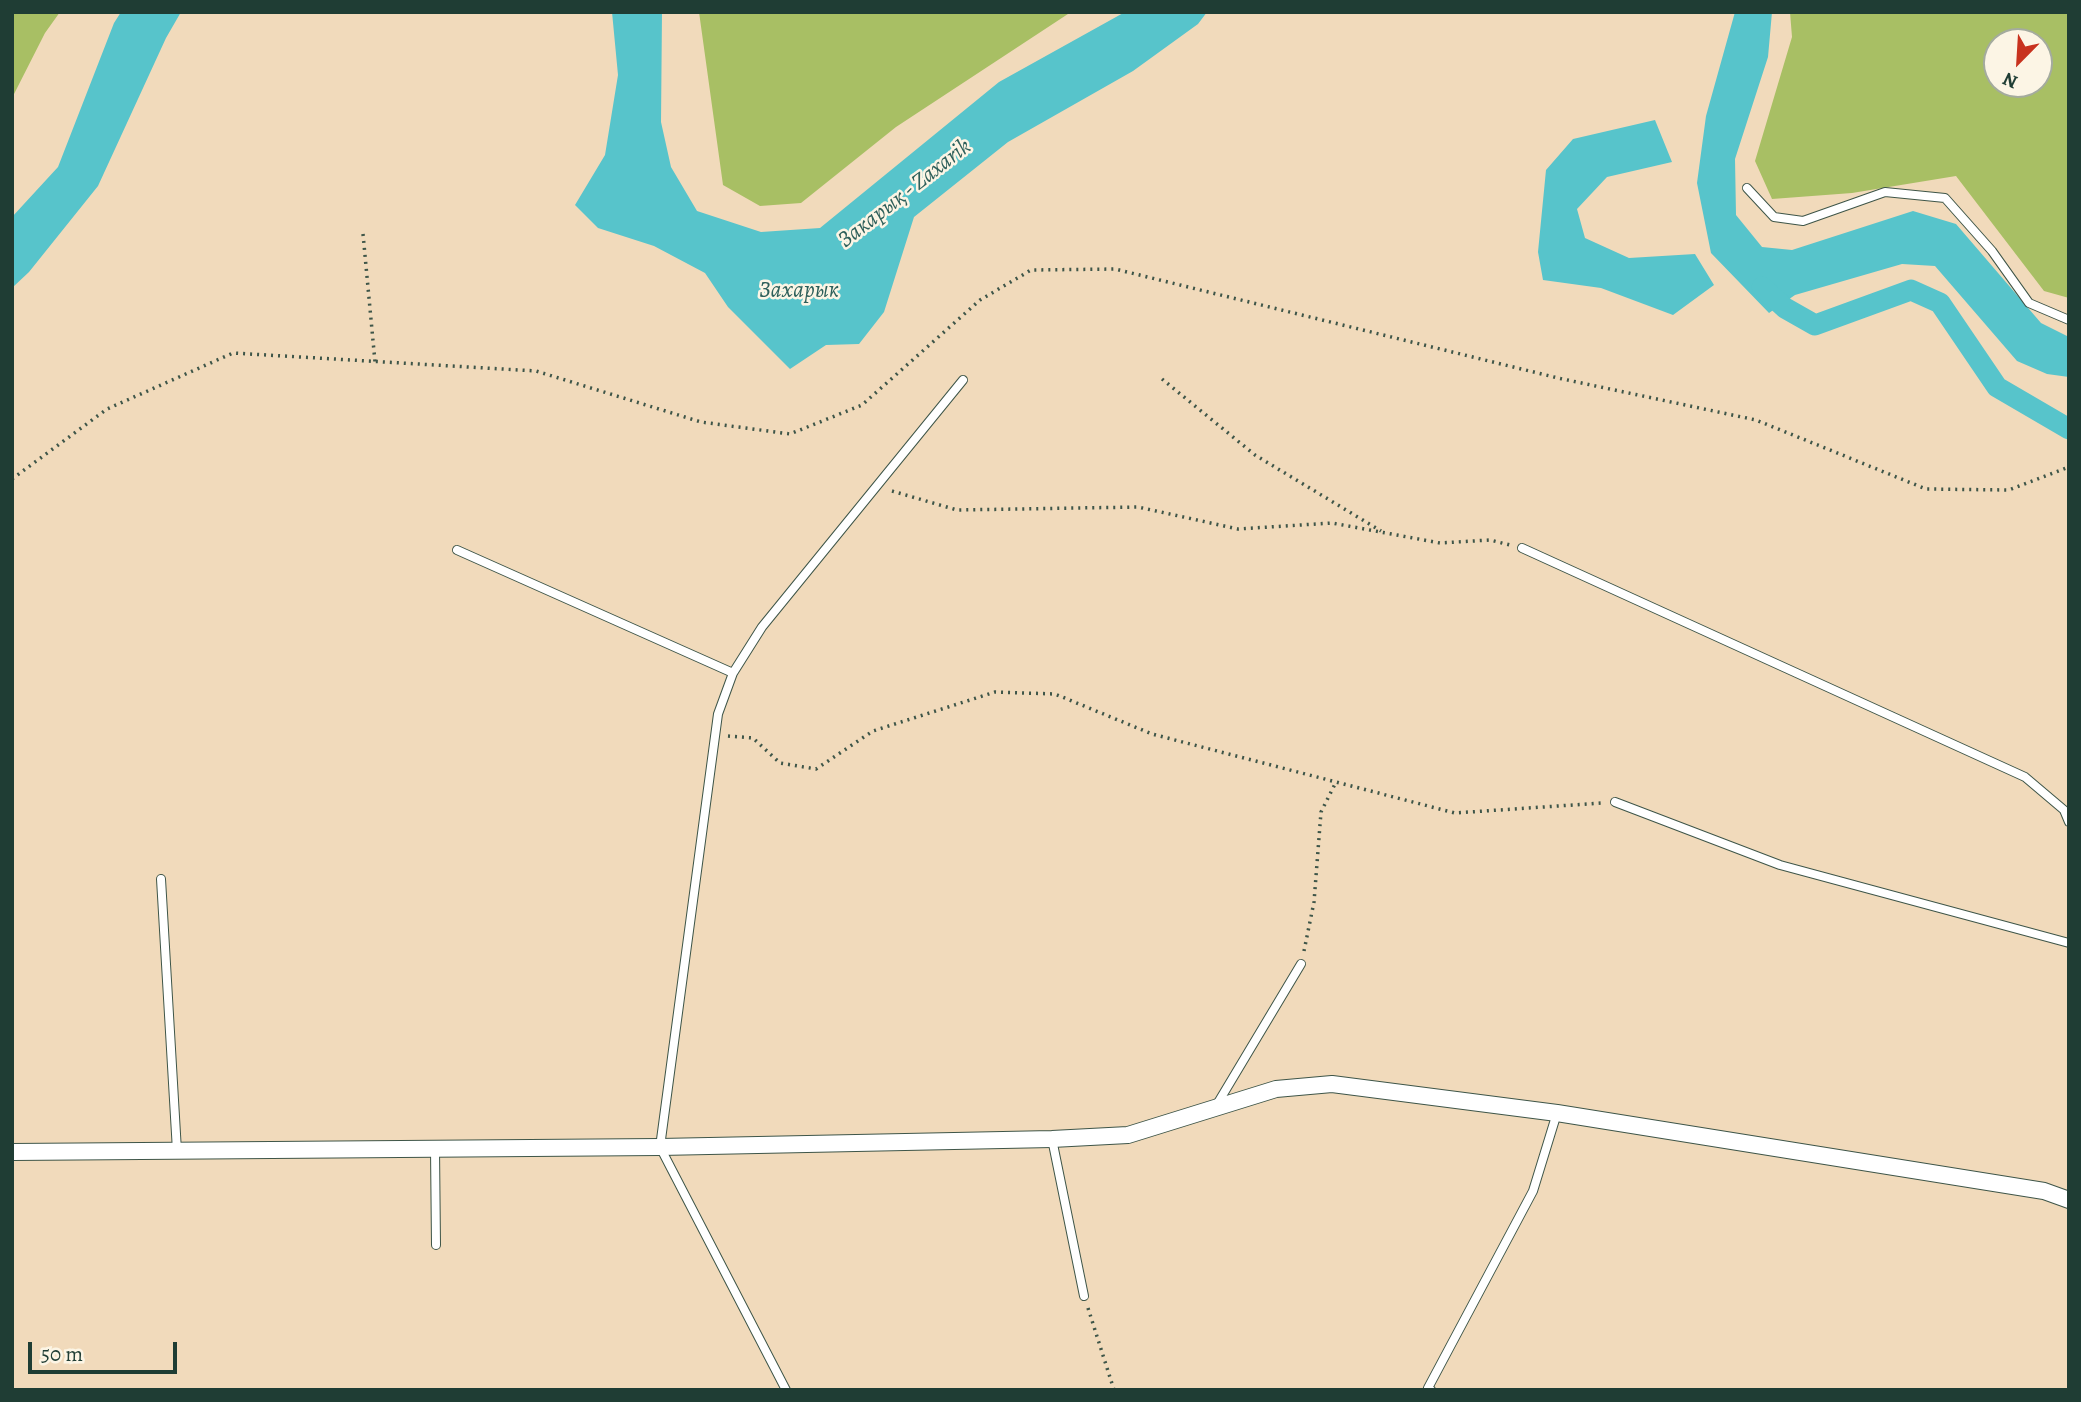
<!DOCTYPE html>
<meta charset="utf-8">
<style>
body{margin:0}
#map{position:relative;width:2081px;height:1402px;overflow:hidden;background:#f1dabb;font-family:Alegreya,serif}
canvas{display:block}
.frame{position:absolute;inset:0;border:14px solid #1f3d34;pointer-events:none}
.north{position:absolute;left:1983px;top:28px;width:70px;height:70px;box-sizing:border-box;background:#fcf5e5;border:2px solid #a4ab9e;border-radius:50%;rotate:204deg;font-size:19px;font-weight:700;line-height:28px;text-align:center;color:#1f3d34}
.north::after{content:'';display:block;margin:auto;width:24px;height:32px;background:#c8321e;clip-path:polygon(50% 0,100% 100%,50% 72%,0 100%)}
.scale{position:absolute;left:28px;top:1342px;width:149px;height:32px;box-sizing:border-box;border:4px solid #1f3d34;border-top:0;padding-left:9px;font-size:21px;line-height:24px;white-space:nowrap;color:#1f3d34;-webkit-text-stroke:5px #fcf5e5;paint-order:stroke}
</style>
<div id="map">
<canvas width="2081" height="1402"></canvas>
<div class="frame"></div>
<div class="north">N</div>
<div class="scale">50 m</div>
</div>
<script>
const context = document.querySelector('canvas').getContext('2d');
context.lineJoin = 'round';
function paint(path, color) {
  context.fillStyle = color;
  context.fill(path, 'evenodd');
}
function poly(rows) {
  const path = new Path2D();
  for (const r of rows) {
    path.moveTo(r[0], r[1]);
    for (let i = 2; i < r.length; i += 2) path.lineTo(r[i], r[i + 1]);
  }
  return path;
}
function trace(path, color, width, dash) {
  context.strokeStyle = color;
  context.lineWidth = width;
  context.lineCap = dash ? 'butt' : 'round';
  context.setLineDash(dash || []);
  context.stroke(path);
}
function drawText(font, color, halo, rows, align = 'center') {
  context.font = font + ' Alegreya,serif';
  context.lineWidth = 5;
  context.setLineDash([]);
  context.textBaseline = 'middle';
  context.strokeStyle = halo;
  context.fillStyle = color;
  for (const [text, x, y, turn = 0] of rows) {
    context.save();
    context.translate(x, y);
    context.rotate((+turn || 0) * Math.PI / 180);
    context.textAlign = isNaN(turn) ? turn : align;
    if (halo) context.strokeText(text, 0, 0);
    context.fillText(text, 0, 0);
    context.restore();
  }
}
const green = poly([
 [12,12,60,12,45,33,12,98],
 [699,12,1071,12,896,127,801,203,760,206,723,185],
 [1790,12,2069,12,2069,298,2044,291,1956,176,1852,193,1772,199,1755,161,1792,37],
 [1997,42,2039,42,2039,84,1997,84]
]);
const water = poly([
 [121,12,181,12,166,38,98,186,29,272,12,288,12,217,58,167,114,23],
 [612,12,662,12,661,122,671,167,697,211,761,232,820,228,999,82,1125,12,1207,12,1198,24,1133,71,1008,142,914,217,884,312,859,344,826,345,790,369,728,307,705,273,654,246,598,228,575,205,605,155,618,75],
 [1735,12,1772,12,1768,57,1735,159,1736,215,1762,247,1792,250,1913,211,1956,224,2041,323,2069,337,2069,377,2047,374,2017,361,1935,266,1902,264,1795,295,1769,313,1711,253,1697,183,1706,116],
 [1655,120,1672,162,1607,177,1577,209,1585,238,1629,258,1695,254,1714,285,1673,315,1601,288,1543,280,1538,252,1546,170,1573,139]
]);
const canal = poly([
 [1762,287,1785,308,1815,325,1911,290,1940,303,1997,387,2069,429]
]);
const path = poly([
 [363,234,375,362],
 [1162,379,1255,455,1381,531],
 [12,479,107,409,233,353,536,371,701,422,790,434,862,405,980,300,1031,270,1115,269,1558,378,1756,420,1926,489,2009,490,2069,467],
 [892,491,957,510,1138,507,1238,529,1332,523,1440,543,1490,540,1510,545],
 [728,736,753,738,780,763,816,769,873,731,995,692,1055,694,1152,734,1455,813,1602,803],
 [1304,951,1314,902,1321,812,1336,782],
 [1088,1308,1114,1390]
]);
const lane = poly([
 [1747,188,1774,217,1803,221,1885,192,1945,198,1992,251,2029,303,2069,320],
 [1522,548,2025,777,2064,810,2069,822],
 [457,550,733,673],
 [1615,802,1780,865,2069,943],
 [161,879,177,1151],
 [1216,1106,1301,964],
 [1052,1139,1084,1296],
 [435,1149,436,1245],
 [786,1390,660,1147,718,714,733,673,762,627,963,380],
 [1431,1390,1428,1388,1533,1191,1557,1113]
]);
const street = poly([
 [12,1152,660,1147,1052,1139,1128,1135,1276,1089,1332,1084,1557,1113,2044,1191,2069,1200]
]);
const waterNames = [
 ["Закарық - Zaxarik",905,194,-38],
 ["Захарык",799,291]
];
paint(green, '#a8bf64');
paint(water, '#57c4cb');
trace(canal, '#57c4cb', 21);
trace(lane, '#3e5548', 10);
trace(street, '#3e5548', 18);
trace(path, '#3e5548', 3.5, [2, 5]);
trace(lane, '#fff', 8);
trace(street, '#fff', 16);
drawText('italic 23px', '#2d5f5a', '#fcf5e5', waterNames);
</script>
